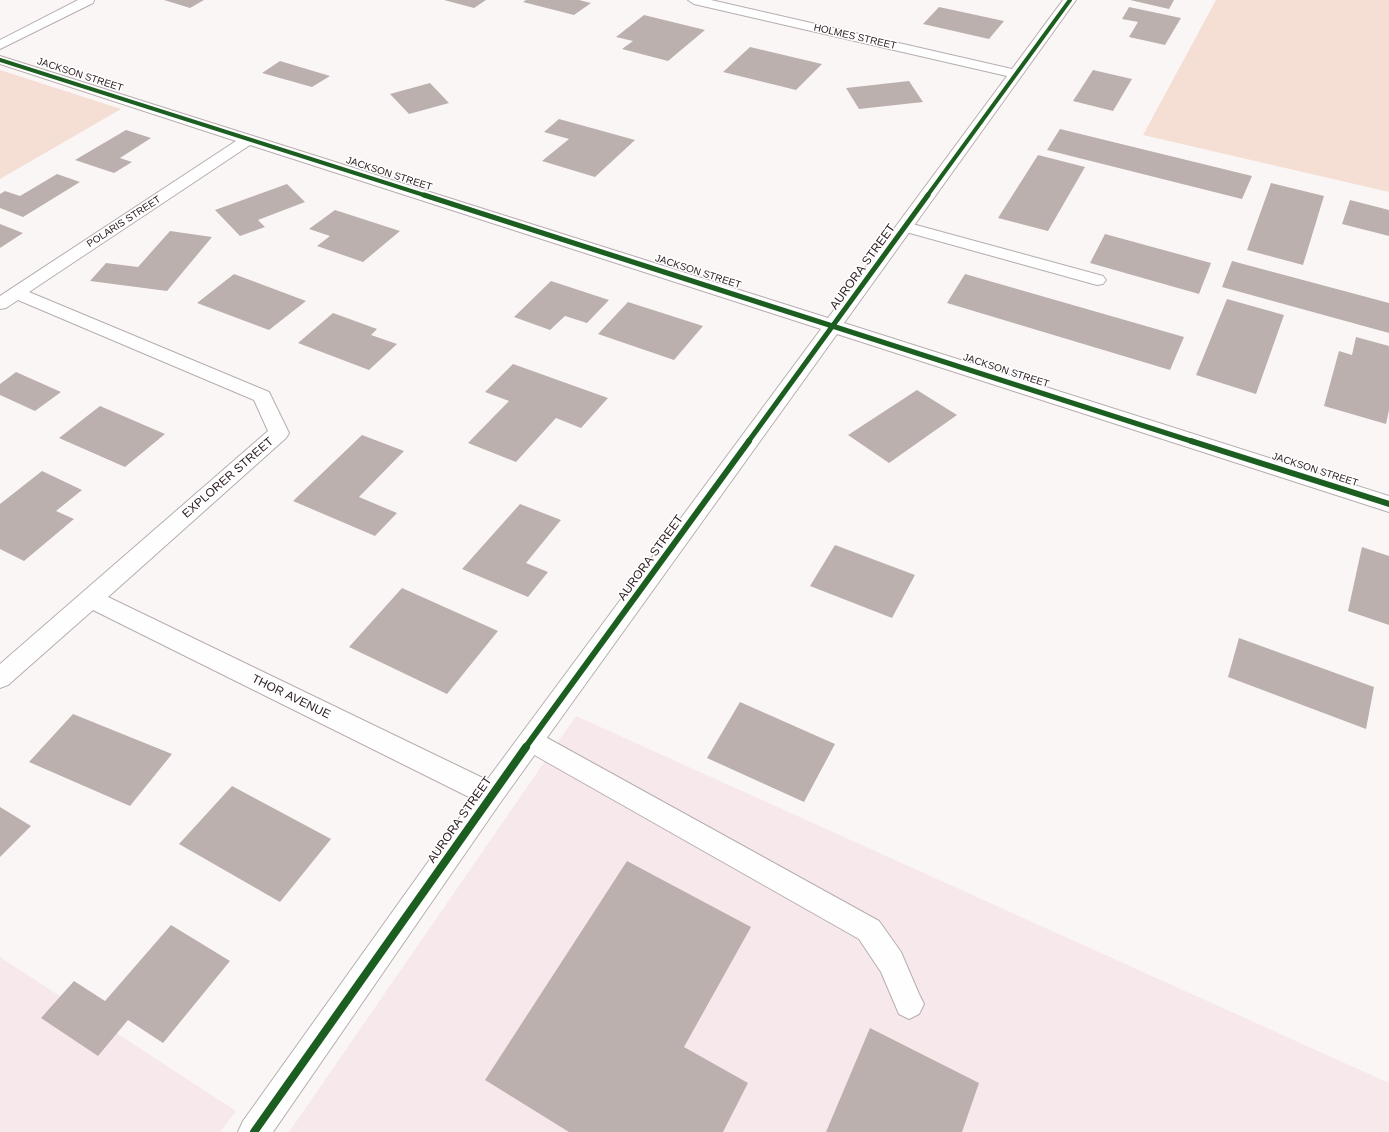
<!DOCTYPE html>
<style>
body{margin:0}
canvas{display:block;background:#fbf6f6}
</style>
<canvas width="1389" height="1132"></canvas>
<script>
const context = document.querySelector('canvas').getContext('2d');
context.lineJoin = 'round';
function paint(path, color) {
  context.fillStyle = color;
  context.fill(path, 'evenodd');
}
function poly(rows) {
  const path = new Path2D();
  for (const r of rows) {
    path.moveTo(r[0], r[1]);
    for (let i = 2; i < r.length; i += 2) path.lineTo(r[i], r[i + 1]);
  }
  return path;
}
function trace(path, color, width, dash) {
  context.strokeStyle = color;
  context.lineWidth = width;
  context.lineCap = dash ? 'butt' : 'round';
  context.setLineDash(dash || []);
  context.stroke(path);
}
function drawText(font, color, halo, rows, align = 'center') {
  context.font = font + ' Arial,sans-serif';
  context.lineWidth = 3;
  context.setLineDash([]);
  context.textBaseline = 'middle';
  context.strokeStyle = halo;
  context.fillStyle = color;
  for (const [text, x, y, turn = 0] of rows) {
    context.save();
    context.translate(x, y);
    context.rotate((+turn || 0) * Math.PI / 180);
    context.textAlign = isNaN(turn) ? turn : align;
    if (halo) context.strokeText(text, 0, 0);
    context.fillText(text, 0, 0);
    context.restore();
  }
}
const built = poly([
 [576,716,1389,1083,1389,1132,289,1132],
 [0,957,236,1111,220,1132,0,1132]
]);
const green = poly([
 [1216,0,1389,0,1389,192,1143,135],
 [0,70,121,109,0,179]
]);
const building = poly([
 [164,0,204,0,190,8],
 [444,0,486,0,474,8],
 [526,0,579,0,591,3,574,15,523,2],
 [1130,0,1174,0,1169,9],
 [939,7,1004,21,989,39,923,24],
 [1129,7,1181,18,1165,45,1129,37,1138,22,1122,19],
 [644,15,705,30,668,61,622,49,633,41,616,37],
 [750,47,822,64,796,90,723,72],
 [280,61,330,76,312,87,262,73],
 [1093,70,1132,79,1113,111,1073,101],
 [909,81,923,102,859,109,846,88],
 [430,83,449,103,409,114,390,94],
 [559,119,635,140,595,177,542,161,569,139,544,132],
 [1060,129,1252,176,1242,199,1047,150],
 [126,130,151,138,120,158,132,162,114,173,75,160],
 [1038,155,1085,167,1048,231,998,218],
 [57,174,80,182,23,217,0,208,0,194,5,191,20,196],
 [1271,183,1324,196,1303,265,1247,250],
 [287,184,305,202,258,220,265,227,240,236,215,210],
 [1350,200,1389,210,1389,236,1342,224],
 [335,210,400,231,363,262,317,246,330,236,309,229],
 [0,224,23,233,0,248],
 [170,231,212,237,167,291,90,281,106,263,138,267],
 [1105,234,1211,263,1199,294,1090,263],
 [1232,261,1389,303,1389,333,1222,287],
 [234,274,306,301,269,330,197,303],
 [965,274,1184,337,1170,370,947,303],
 [551,281,609,300,587,323,565,316,550,330,514,317],
 [1227,299,1284,315,1256,394,1196,375],
 [628,302,703,326,674,360,598,334],
 [333,313,377,329,371,335,397,344,369,370,298,343],
 [1356,337,1389,346,1389,410,1386,424,1324,406,1339,351,1352,355],
 [513,364,608,398,581,428,556,418,516,462,468,443,509,401,485,392],
 [16,372,61,392,35,411,0,395,0,384],
 [917,390,957,415,889,463,848,435],
 [100,406,165,434,125,467,59,438],
 [362,435,404,451,359,497,397,513,375,536,293,501],
 [42,471,82,490,56,511,74,519,24,561,0,549,0,504],
 [520,504,561,520,526,563,548,572,528,597,462,569],
 [835,545,915,575,892,618,810,586],
 [1362,547,1389,556,1389,625,1348,611],
 [402,588,498,631,447,694,349,647],
 [1239,638,1374,687,1366,729,1228,677],
 [740,702,835,744,804,802,707,758],
 [73,714,172,754,130,806,29,762],
 [232,786,331,839,280,902,179,844],
 [0,807,31,826,0,857],
 [627,861,751,927,684,1047,748,1083,723,1132,569,1132,485,1080],
 [171,925,230,961,163,1043,128,1020,98,1056,41,1018,74,981,105,1001],
 [870,1028,979,1083,962,1132,826,1132]
]);
const service = poly([
 [905,222,1103,276,1106,280,1103,284,1097,285,899,230,897,227,899,224,905,222],
 [531,730,540,734,879,921,901,952,919,994,924,1004,919,1014,909,1019,899,1014,881,972,859,939,522,748,519,741,522,734,531,730]
]);
const minor = poly([
 [78,0,94,0,93,3,0,49,0,40,78,0],
 [688,0,711,0,1012,69,1063,0,1076,0,844,323,1389,496,1389,512,837,334,500,803,273,1132,238,1132,243,1121,473,799,93,610,8,685,0,688,0,664,268,431,254,400,18,300,6,308,0,309,0,296,236,141,0,64,0,56,828,318,1007,76,694,4,688,0],
 [250,145,821,329,487,780,108,597,286,438,289,433,269,392,29,292,250,145]
]);
const cyclewayFar3 = poly([
 [0,60,427,196],
 [927,196,1070,0]
]);
const cyclewayFar2 = poly([
 [424,195,1194,442],
 [748,442,928,195]
]);
const cyclewayFar1 = poly([
 [1191,441,1389,504],
 [525,748,749,441]
]);
const cycleway = poly([
 [254,1132,526,747]
]);
const farStreetnames = [
 ["HOLMES STREET",855,37,13],
 ["JACKSON STREET",80,75,18],
 ["JACKSON STREET",389,174,18],
 ["POLARIS STREET",124,222,-33],
 ["JACKSON STREET",698,272,18],
 ["JACKSON STREET",1006,371,18],
 ["JACKSON STREET",1315,470,18]
];
const streetNames = [
 ["AURORA STREET",863,267,-54],
 ["EXPLORER STREET",228,478,-41],
 ["AURORA STREET",651,558,-54],
 ["THOR AVENUE",291,697,26],
 ["AURORA STREET",460,820,-55]
];
paint(built, '#f7e9eb');
paint(green, '#f5ded3');
paint(building, '#bcb0af');
trace(service, '#b7adae', 2);
trace(minor, '#b7adae', 2);
paint(service, '#fefefe');
paint(minor, '#fefefe');
trace(cyclewayFar3, '#1b5e20', 4);
trace(cyclewayFar2, '#1b5e20', 5);
trace(cyclewayFar1, '#1b5e20', 6);
trace(cycleway, '#1b5e20', 8);
drawText('10px', '#2b1b1e', '#fff', farStreetnames);
drawText('12px', '#2b1b1e', '#fff', streetNames);
</script>
